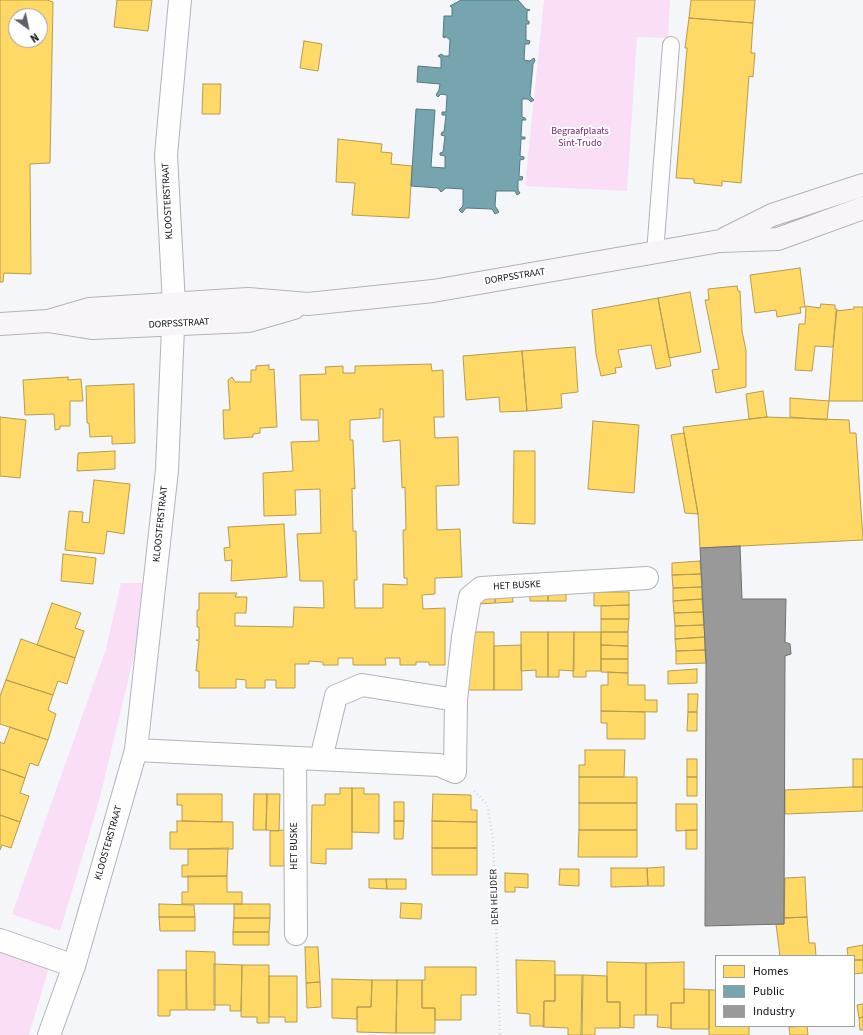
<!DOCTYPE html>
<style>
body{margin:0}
#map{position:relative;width:863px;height:1035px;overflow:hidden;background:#f5f6fa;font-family:"Source Sans 3",sans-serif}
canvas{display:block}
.legend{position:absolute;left:715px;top:955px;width:140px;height:72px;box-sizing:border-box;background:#fff;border:1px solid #9e9fa2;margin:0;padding:5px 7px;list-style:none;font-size:12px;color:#0d0e17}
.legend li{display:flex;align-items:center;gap:8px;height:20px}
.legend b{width:20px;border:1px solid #9e9fa2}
.north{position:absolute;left:8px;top:8px;width:40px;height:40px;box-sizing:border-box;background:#fff;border:1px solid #9e9fa2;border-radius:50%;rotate:147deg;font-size:11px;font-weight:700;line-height:16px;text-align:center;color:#0d0e17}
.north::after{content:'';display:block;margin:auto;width:14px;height:18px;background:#5e5f66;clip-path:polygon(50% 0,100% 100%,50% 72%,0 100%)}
</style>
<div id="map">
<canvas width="863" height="1035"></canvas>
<ul class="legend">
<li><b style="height:11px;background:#ffd966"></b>Homes</li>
<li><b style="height:11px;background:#76a5af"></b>Public</li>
<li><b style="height:11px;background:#999"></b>Industry</li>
</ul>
<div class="north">N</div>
</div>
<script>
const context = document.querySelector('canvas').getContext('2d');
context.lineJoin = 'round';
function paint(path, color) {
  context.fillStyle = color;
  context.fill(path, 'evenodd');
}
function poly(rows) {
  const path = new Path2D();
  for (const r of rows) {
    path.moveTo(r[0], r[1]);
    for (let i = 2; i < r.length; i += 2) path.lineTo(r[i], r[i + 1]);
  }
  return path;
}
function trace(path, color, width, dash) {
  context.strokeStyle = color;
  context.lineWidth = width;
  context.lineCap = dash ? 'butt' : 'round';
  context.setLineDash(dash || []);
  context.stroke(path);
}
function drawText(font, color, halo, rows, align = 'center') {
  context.font = font + ' "Source Sans 3",sans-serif';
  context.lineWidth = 4;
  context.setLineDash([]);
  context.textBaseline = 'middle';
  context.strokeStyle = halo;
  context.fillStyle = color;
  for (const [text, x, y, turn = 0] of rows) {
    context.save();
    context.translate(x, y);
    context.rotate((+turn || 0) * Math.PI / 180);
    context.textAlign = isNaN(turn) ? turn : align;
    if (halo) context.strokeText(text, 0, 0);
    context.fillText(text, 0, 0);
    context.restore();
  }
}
const green = poly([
 [544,0,670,0,668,38,637,37,627,191,525,186],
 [121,583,142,583,135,652,99,801,60,931,12,914,106,649],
 [0,952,50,964,29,1035,0,1035]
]);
const homes = poly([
 [0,0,47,0,53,2,50,163,30,164,31,274,4,273,3,282,0,282,0,0],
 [16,16,40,16,40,40,16,40,16,16],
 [117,0,152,0,148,31,114,27,117,0],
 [691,0,755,0,753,23,689,18,691,0],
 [689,18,753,23,751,53,755,53,753,77,749,76,741,183,722,181,722,186,694,183,694,179,676,178,687,48,685,48,689,18],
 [304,41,322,44,318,71,300,68,304,41],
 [203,84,221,84,220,114,202,114,203,84],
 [338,139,382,144,381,152,392,153,391,164,412,166,409,218,352,215,355,183,336,182,338,139],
 [800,268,805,307,800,307,801,313,777,317,776,310,755,313,750,275,800,268],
 [737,286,738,291,740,291,742,331,746,350,746,387,716,393,712,370,719,369,705,300,709,300,708,289,737,286],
 [690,292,701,352,669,358,658,298,690,292],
 [658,298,671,366,656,369,651,345,618,350,622,367,615,368,616,373,601,376,596,354,592,310,658,298],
 [821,304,835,305,835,309,837,309,833,347,815,346,812,371,795,370,799,324,805,324,806,306,820,308,821,304],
 [854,307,863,307,863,401,829,401,836,311,854,309,854,307],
 [575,347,578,392,561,394,562,408,527,411,522,351,575,347],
 [522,351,527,411,500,412,499,397,466,400,463,356,522,351],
 [431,364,432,371,443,370,444,417,434,417,435,438,458,437,459,485,436,486,437,530,460,529,462,577,435,578,435,594,422,595,423,609,445,608,445,665,429,665,429,662,416,662,416,665,400,665,400,658,385,658,386,665,353,665,353,658,338,658,338,665,323,665,323,662,309,661,309,664,295,664,295,688,276,688,276,680,265,680,265,688,246,688,246,680,236,679,236,688,199,688,199,671,196,671,199,641,196,640,199,640,199,627,197,627,197,610,199,610,199,593,237,593,235,597,247,597,246,613,235,613,235,626,293,627,294,607,324,608,323,581,300,581,297,534,321,533,320,489,295,490,296,515,264,516,263,473,293,471,291,442,319,441,318,420,301,420,300,375,326,374,325,367,343,366,343,373,355,373,355,366,431,364],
 [380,409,383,409,383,442,400,440,402,488,405,487,406,530,403,530,404,578,407,578,407,585,383,584,383,608,355,608,354,580,357,580,356,531,353,531,352,488,355,489,353,440,350,440,350,420,380,418,380,409],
 [269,365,269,370,274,369,277,427,260,428,260,433,253,434,253,437,224,439,223,410,230,410,228,380,232,377,235,382,251,382,251,370,256,370,256,366,269,365],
 [68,377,68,380,81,379,83,401,70,401,70,426,60,426,60,429,55,430,54,414,25,415,23,380,68,377],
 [134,384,135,443,112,444,112,436,90,437,89,423,87,423,86,386,134,384],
 [763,391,767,417,749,419,746,394,763,391],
 [790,398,829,401,827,420,790,417,790,398],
 [0,417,26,420,20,478,0,476,0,417],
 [767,417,849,420,850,433,856,433,863,540,700,548,698,514,683,427,767,417],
 [593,421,639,425,634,493,588,489,593,421],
 [684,433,698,514,685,513,671,435,684,433],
 [115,451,115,469,77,471,78,453,115,451],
 [514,451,535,451,535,524,513,523,514,451],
 [94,480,130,484,124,534,107,531,104,554,65,550,69,511,83,512,82,522,89,523,94,480],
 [284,524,287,577,231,581,232,560,225,561,224,548,230,547,228,527,284,524],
 [63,554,96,558,93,584,61,581,63,554],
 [700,561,701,574,672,575,672,563,700,561],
 [701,574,702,587,673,588,672,575,701,574],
 [702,587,702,599,673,601,673,588,702,587],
 [512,592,513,602,495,603,495,594,512,592],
 [530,592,548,592,548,601,530,601,530,592],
 [548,592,566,592,566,601,548,601,548,592],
 [594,592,629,592,629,605,594,606,594,592],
 [495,594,495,603,477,604,477,595,495,594],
 [702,599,703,612,674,613,673,601,702,599],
 [52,603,81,613,75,628,84,631,75,658,37,645,52,603],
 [629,605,629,619,601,619,601,606,629,605],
 [703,612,704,625,675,626,674,613,703,612],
 [601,619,629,619,628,632,601,632,601,619],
 [704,625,705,637,675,639,675,626,704,625],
 [468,632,494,632,494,690,467,690,468,632],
 [521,632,548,632,548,677,536,677,536,670,521,671,521,632],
 [548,632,574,632,574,671,559,670,559,677,548,677,548,632],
 [574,632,601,632,601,671,586,671,586,677,573,677,574,632],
 [601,632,628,632,628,646,601,645,601,632],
 [705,637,705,650,676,651,675,639,705,637],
 [21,639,75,658,67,684,58,681,53,695,6,680,21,639],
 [521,645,522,690,494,690,494,646,521,645],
 [601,645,628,646,628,659,601,659,601,645],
 [705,650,706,663,676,664,676,651,705,650],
 [601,659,628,659,628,673,601,672,601,659],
 [697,669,697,683,668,684,668,671,697,669],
 [608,672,628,673,628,685,645,685,645,700,657,700,657,712,601,711,601,685,608,685,608,672],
 [6,680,53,695,48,710,56,714,48,740,0,724,0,696,6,680],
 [688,694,698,694,697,712,688,712,688,694],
 [601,711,645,712,645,739,607,739,607,723,601,723,601,711],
 [688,712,697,712,697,731,687,731,688,712],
 [10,727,48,740,38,766,30,763,25,778,0,769,0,742,4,744,10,727],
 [585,750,625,750,624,777,579,777,579,765,585,765,585,750],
 [687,759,697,759,697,777,687,777,687,759],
 [853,759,863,759,863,787,853,787,853,759],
 [0,769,25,778,20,793,29,796,20,822,0,815,0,769],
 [579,777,637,777,637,803,579,803,579,777],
 [687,777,697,777,697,796,687,796,687,777],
 [853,787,863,787,863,811,785,814,785,790,853,787],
 [340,788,352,788,352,849,326,849,326,864,311,863,312,805,325,805,325,794,340,794,340,788],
 [352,788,364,788,364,794,379,794,379,833,352,832,352,788],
 [177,794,222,794,222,822,182,821,182,805,177,805,177,794],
 [254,794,267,794,266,830,253,830,254,794],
 [267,794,280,794,279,831,266,830,267,794],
 [433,794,471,795,471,810,477,810,477,822,432,821,433,794],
 [394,802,404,802,404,821,394,821,394,802],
 [579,803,637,803,637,830,579,830,579,803],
 [676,804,697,804,697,830,676,831,676,804],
 [0,815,20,822,11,848,2,845,0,850,0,815],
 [177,821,233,822,233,849,170,849,170,832,177,832,177,821],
 [394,821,404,821,403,839,394,839,394,821],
 [432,821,477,822,477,848,432,848,432,821],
 [285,830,284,866,270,866,270,831,285,830],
 [579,830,637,830,637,857,578,857,579,830],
 [686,830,697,830,697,849,686,849,686,830],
 [228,848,227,876,182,877,182,865,188,865,188,849,228,848],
 [432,848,477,848,477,875,432,875,432,848],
 [664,867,664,886,648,886,647,868,664,867],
 [611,868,647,868,648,886,611,887,611,868],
 [560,869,579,869,579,886,559,885,560,869],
 [505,873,528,874,528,888,515,887,515,892,505,892,505,873],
 [188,876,227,876,227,892,242,892,242,904,182,904,182,892,188,892,188,876],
 [805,877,807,917,784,918,785,878,805,877],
 [369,879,386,879,387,889,369,888,369,879],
 [386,879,406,879,406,889,387,889,386,879],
 [401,903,422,904,421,919,400,918,401,903],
 [159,904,194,905,195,917,159,917,159,904],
 [234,904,270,904,270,918,234,918,234,904],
 [159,917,195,917,195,931,160,931,159,917],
 [807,917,809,943,815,943,816,956,780,956,776,924,784,924,784,918,807,917],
 [234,918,270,918,269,932,233,932,234,918],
 [233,932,269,932,269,945,233,945,233,932],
 [863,945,863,960,854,960,854,956,848,956,847,948,863,945],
 [305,947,318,947,320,982,306,983,305,947],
 [186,951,215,952,215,1010,187,1010,186,951],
 [516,960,555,961,555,1001,544,1001,544,1026,530,1026,530,1014,517,1013,516,960],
 [854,960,863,960,863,973,854,974,854,960],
 [607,962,646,963,646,1015,634,1015,634,1028,620,1027,620,1002,607,1002,607,962],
 [684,962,684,1003,671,1003,671,1028,657,1027,658,1015,646,1015,646,963,684,962],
 [214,964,242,965,241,1011,230,1011,230,1005,214,1005,214,964],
 [242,965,269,965,269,1023,257,1023,257,1017,241,1017,242,965],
 [425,967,476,967,476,995,461,995,461,1020,435,1020,435,1008,422,1008,422,980,425,980,425,967],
 [158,970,186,970,186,1010,170,1010,170,1016,158,1016,158,970],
 [555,975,582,975,581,1035,568,1035,568,1028,543,1027,544,1001,555,1001,555,975],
 [583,975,607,976,607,1002,620,1002,620,1028,595,1028,595,1035,582,1035,583,975],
 [269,976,297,976,297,1022,285,1022,285,1017,269,1017,269,976],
 [332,979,372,980,371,1007,357,1007,357,1019,332,1018,332,979],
 [372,980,397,980,396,1033,357,1032,357,1007,371,1007,372,980],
 [397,980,422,980,422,1008,435,1008,435,1033,396,1033,397,980],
 [320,982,321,1007,307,1008,306,983,320,982],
 [684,989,709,990,709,1029,671,1029,671,1003,684,1003,684,989],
 [709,990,716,990,716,1026,749,1026,749,1035,709,1035,709,990],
 [863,1004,863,1017,859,1018,857,1005,863,1004],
 [863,1017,863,1030,860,1030,859,1018,863,1017],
 [807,1026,808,1035,790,1035,789,1027,807,1026]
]);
const public = poly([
 [461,0,518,0,526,9,530,10,527,11,527,21,529,21,529,24,526,24,526,40,530,41,529,44,525,44,524,60,530,61,534,58,535,61,533,64,530,96,534,100,531,102,528,99,522,99,522,117,525,118,526,120,522,120,521,137,525,137,525,139,521,139,520,156,524,157,524,159,520,160,519,176,523,177,522,180,518,180,518,190,520,193,517,195,515,191,496,191,495,206,499,212,495,214,492,209,466,208,462,213,459,210,463,206,463,189,446,188,441,192,438,188,411,186,416,109,435,110,431,167,445,168,445,156,440,155,440,153,443,152,445,136,441,135,442,132,444,132,446,115,442,115,442,112,446,112,447,95,441,94,438,97,436,95,439,90,440,84,417,82,418,66,441,68,441,58,438,56,441,54,444,56,449,56,450,40,445,36,445,38,443,37,444,16,452,16,452,7,450,6,461,0]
]);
const industry = poly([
 [740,546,742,599,786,599,785,642,790,644,791,654,785,656,784,924,705,926,706,663,700,548,740,546]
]);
const path = poly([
 [474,791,487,804,493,839,500,1035]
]);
const lane = poly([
 [655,253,671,45]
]);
const street = poly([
 [136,750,439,765,455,772,456,700,463,637,470,597,481,588,647,578],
 [295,758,296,934],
 [321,759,336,696,362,685,456,700],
 [0,940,74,966],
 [49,1035,74,966,136,750,167,470,174,304,166,155,180,0]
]);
const secondary = poly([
 [726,238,772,215,863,185],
 [48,321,89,309,248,299,308,304,433,291,720,241,778,239,863,208],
 [0,324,48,321,92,328,249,321,294,308]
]);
const parkNames = [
 ["Begraafplaats",580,132],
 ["Sint-Trudo",580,144]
];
const streetNames = [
 ["KLOOSTERSTRAAT",168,201,-93],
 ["DORPSSTRAAT",515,277,-9],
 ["DORPSSTRAAT",179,324,-3],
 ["KLOOSTERSTRAAT",161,524,-84],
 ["HET BUSKE",517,586,-3],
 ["KLOOSTERSTRAAT",109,843,-74],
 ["HET BUSKE",295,846,-90],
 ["DEN HEIJDER",495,897,-92]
];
paint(green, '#f9def6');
paint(homes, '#ffd966');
trace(homes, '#b69c4e', 1);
paint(public, '#76a5af');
trace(public, '#567881', 1);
paint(industry, '#999');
trace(industry, '#6f6f72', 1);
trace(lane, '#b2b3ba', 18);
trace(street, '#b2b3ba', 24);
trace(secondary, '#b2b3ba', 24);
trace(path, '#d7d8da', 2.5, [1, 3]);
trace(lane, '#fefefe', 16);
trace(street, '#fefefe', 22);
trace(secondary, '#f7f5fa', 22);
drawText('10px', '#78186c', '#fff', parkNames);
drawText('10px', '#0d0e17', '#fff', streetNames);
</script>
